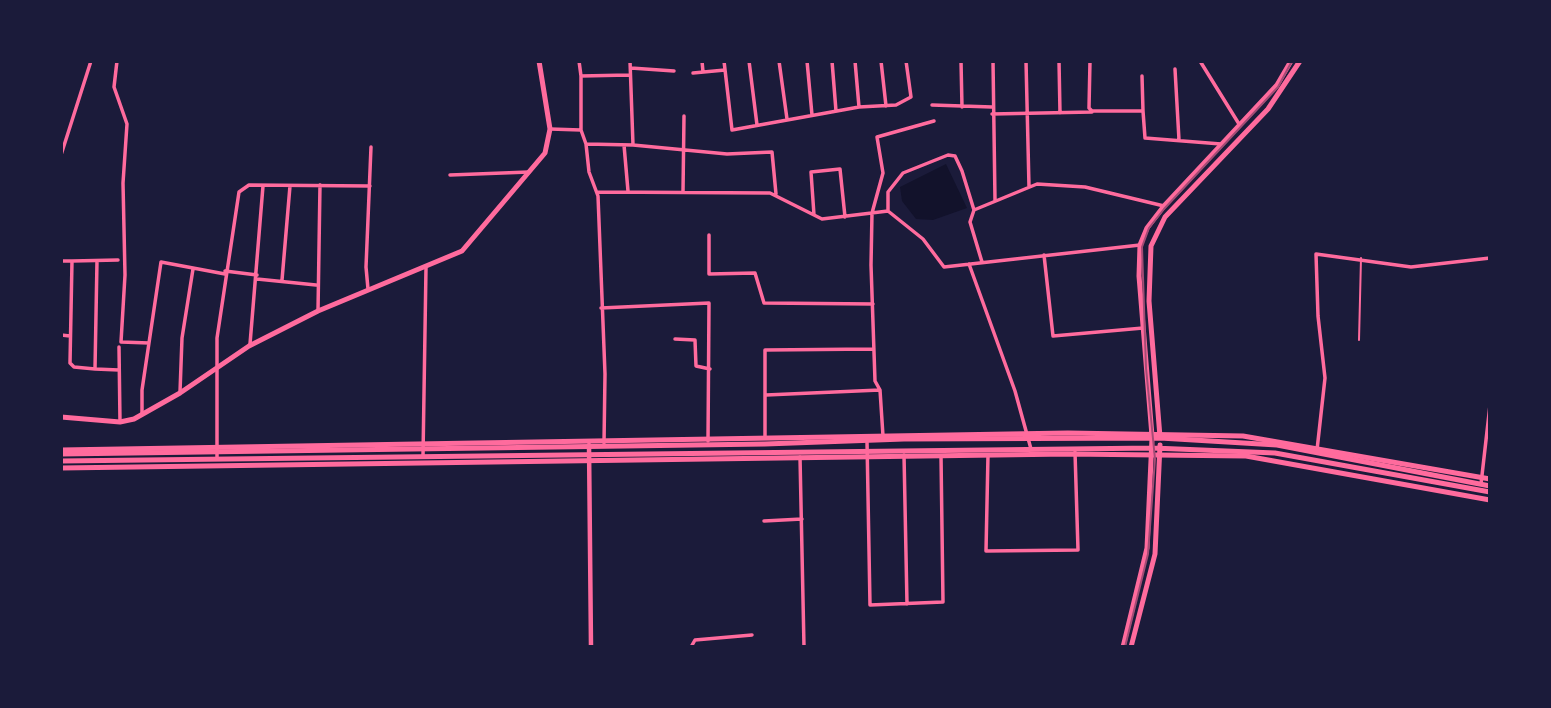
<!DOCTYPE html>
<style>
body{margin:0}
#map{position:relative;width:1551px;height:708px;overflow:hidden;background:#1b1b3a;font-family:Manrope,sans-serif}
canvas{display:block}
.frame{position:absolute;inset:0;border:63px solid #1b1b3a;pointer-events:none}
</style>
<div id="map">
<canvas width="1551" height="708"></canvas>
<div class="frame"></div>
</div>
<script>
const context = document.querySelector('canvas').getContext('2d');
context.lineJoin = 'round';
function paint(path, color) {
  context.fillStyle = color;
  context.fill(path, 'evenodd');
}
function poly(rows) {
  const path = new Path2D();
  for (const r of rows) {
    path.moveTo(r[0], r[1]);
    for (let i = 2; i < r.length; i += 2) path.lineTo(r[i], r[i + 1]);
  }
  return path;
}
function trace(path, color, width, dash) {
  context.strokeStyle = color;
  context.lineWidth = width;
  context.lineCap = dash ? 'butt' : 'round';
  context.setLineDash(dash || []);
  context.stroke(path);
}
const water = poly([
 [946,164,967,208,933,220,916,219,902,201,900,187]
]);
const service = poly([
 [1359,340,1361,258]
]);
const minor = poly([
 [117,61,114,87,127,124,123,183,125,275,121,342,149,343],
 [579,61,581,76],
 [702,61,703,72],
 [724,61,732,130,859,107,896,105,911,97,906,61],
 [749,61,757,125],
 [779,61,787,119],
 [807,61,812,115],
 [832,61,836,111],
 [855,61,859,107],
 [881,61,886,106],
 [961,61,962,107],
 [993,61,995,200],
 [1026,61,1029,187],
 [1059,61,1060,113],
 [1090,61,1089,108,1092,111,1143,111,1145,138,1221,144],
 [1200,61,1239,124],
 [631,68,674,71],
 [1175,69,1179,140],
 [693,73,725,70],
 [1142,76,1143,111],
 [932,105,992,107],
 [992,114,1092,112],
 [550,129,581,130,586,144,633,145,630,61],
 [581,130,581,76,629,75],
 [586,144,589,172,598,196,605,374,604,443],
 [624,145,628,191],
 [633,145,727,154,772,152,776,194],
 [61,155,91,61],
 [450,175,529,172],
 [597,192,770,193,822,219,888,211,923,239,944,267,1140,245],
 [683,192,684,116],
 [888,211,888,192,903,173,948,155,955,156,962,171,974,210],
 [814,215,811,172,840,169,845,217],
 [709,235,709,274,755,273,764,303,873,304],
 [1044,255,1053,336,1143,328],
 [61,261,72,261],
 [97,261,95,369,119,370],
 [982,262,970,222,974,210,1037,184,1085,187,1164,206],
 [969,264,1015,391,1031,449],
 [225,271,257,275],
 [257,279,316,285],
 [282,280,290,186],
 [368,289,366,267,371,147],
 [601,308,709,303,708,441],
 [318,311,320,185],
 [61,335,70,336],
 [675,339,695,340,696,366,710,369],
 [250,344,263,186],
 [119,347,120,422],
 [95,369,74,367,70,363,72,261,118,260],
 [180,392,182,338,193,269],
 [766,395,880,390],
 [142,414,142,390,161,262,225,274],
 [883,436,880,390,875,381,871,265,872,213,883,173,877,137,934,121],
 [765,438,765,350,874,349],
 [867,441,870,605,943,602,941,456],
 [1317,450,1325,378,1318,316,1316,254,1411,267,1490,258],
 [904,455,907,604],
 [988,455,986,551,1078,550,1075,452],
 [423,456,426,268],
 [800,457,804,647],
 [217,458,217,338,239,192,249,185,370,186],
 [1481,484,1490,405],
 [764,521,802,519],
 [691,647,695,640,752,635]
]);
const tertiary = poly([
 [589,445,591,647]
]);
const primary = poly([
 [61,417,120,422,134,419,180,393,249,346,318,311,462,251,545,153,550,129,539,61],
 [61,454,765,444,904,439,1160,438,1277,445,1490,486],
 [61,461,1153,448,1275,453,1490,492],
 [1123,647,1147,548,1152,438],
 [1131,647,1155,554,1160,445]
]);
const trunk = poly([
 [1152,436,1139,276,1140,245,1147,228,1164,206,1277,85,1291,61],
 [1160,437,1149,301,1151,246,1165,217,1268,109,1300,61],
 [61,450,1068,433,1243,436,1490,479],
 [61,468,1068,454,1246,456,1490,500]
]);
const rail = poly([
 [1125,647,1148,554,1155,459,1146,368,1142,247,1149,228,1164,209,1278,87,1292,61]
]);
paint(water, '#12122b');
trace(service, '#ff6b9d', 2);
trace(minor, '#ff6b9d', 3.5);
trace(tertiary, '#ff6b9d', 4.5);
trace(primary, '#ff6b9d', 5);
trace(trunk, '#ff6b9d', 5);
trace(rail, '#a44b75', 2);
</script>
